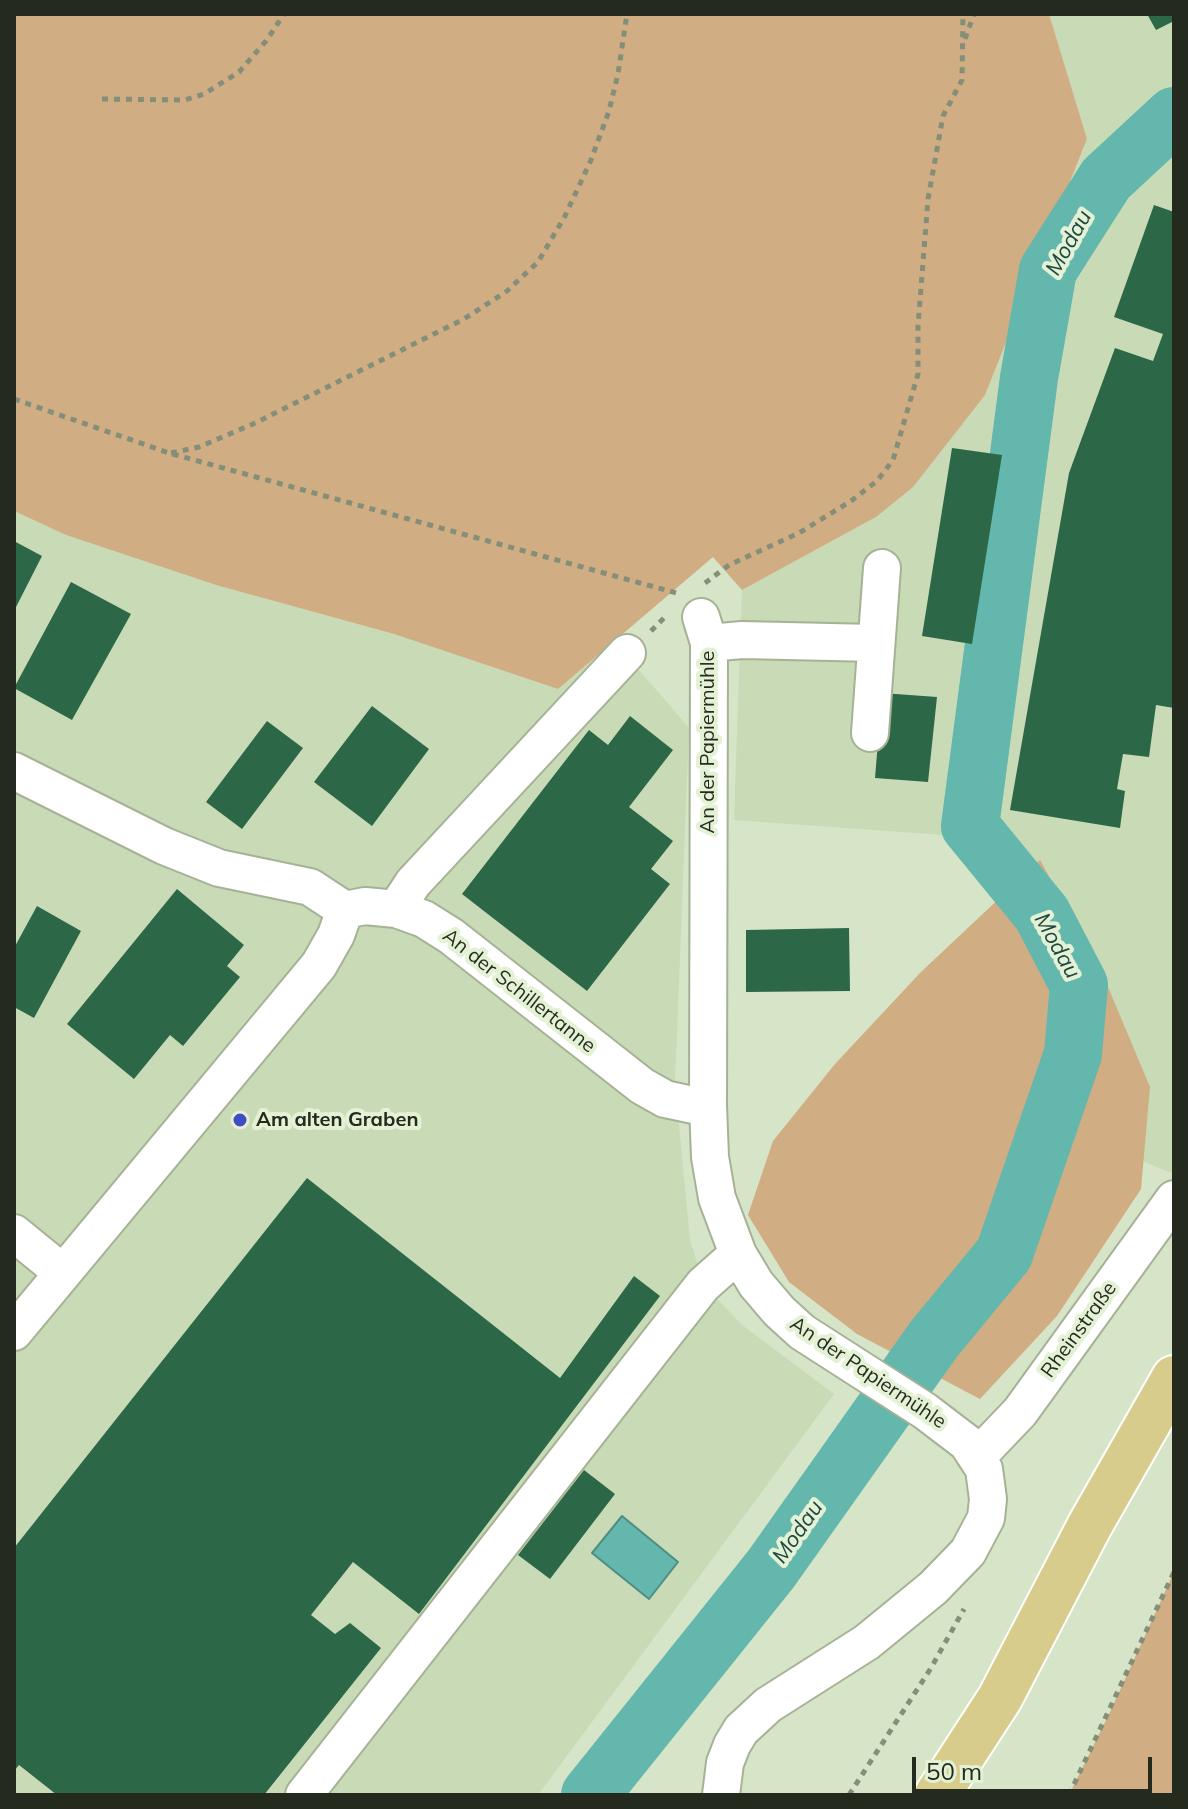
<!DOCTYPE html>
<meta charset="utf-8">
<style>
body{margin:0}
#map{position:relative;width:1188px;height:1809px;overflow:hidden;background:#d6e4c7;font-family:Mulish,sans-serif}
canvas{display:block}
.frame{position:absolute;inset:0;border:16px solid #252a1f;pointer-events:none}
.scale{position:absolute;left:912px;top:1757px;width:240px;height:36px;box-sizing:border-box;border:4px solid #252a1f;border-top:0;padding-left:10px;font-size:24px;line-height:28px;white-space:nowrap;color:#252a1f;-webkit-text-stroke:6px #e3f1d4;paint-order:stroke}
</style>
<div id="map">
<canvas width="1188" height="1809"></canvas>
<div class="frame"></div>
<div class="scale">50 m</div>
</div>
<script>
const context = document.querySelector('canvas').getContext('2d');
context.lineJoin = 'round';
function paint(path, color) {
  context.fillStyle = color;
  context.fill(path, 'evenodd');
}
function poly(rows) {
  const path = new Path2D();
  for (const r of rows) {
    path.moveTo(r[0], r[1]);
    for (let i = 2; i < r.length; i += 2) path.lineTo(r[i], r[i + 1]);
  }
  return path;
}
function trace(path, color, width, dash) {
  context.strokeStyle = color;
  context.lineWidth = width;
  context.lineCap = dash ? 'butt' : 'round';
  context.setLineDash(dash || []);
  context.stroke(path);
}
function drawText(font, color, halo, rows, align = 'center') {
  context.font = font + ' Mulish,sans-serif';
  context.lineWidth = 8;
  context.setLineDash([]);
  context.textBaseline = 'middle';
  context.strokeStyle = halo;
  context.fillStyle = color;
  for (const [text, x, y, turn = 0] of rows) {
    context.save();
    context.translate(x, y);
    context.rotate((+turn || 0) * Math.PI / 180);
    context.textAlign = isNaN(turn) ? turn : align;
    if (halo) context.strokeText(text, 0, 0);
    context.fillText(text, 0, 0);
    context.restore();
  }
}
const built = poly([
 [1049,14,1174,14,1174,1174,1037,1118,1060,981,944,835,734,820,742,590,876,517,985,395,1087,140],
 [14,511,66,535,216,585,394,634,558,689,614,641,689,728,675,1083,690,1240,704,1285,742,1325,834,1394,538,1795,14,1795]
]);
const green = poly([
 [14,14,1049,14,1087,139,985,395,913,487,876,517,742,590,713,557,558,689,394,634,216,585,66,535,14,511],
 [1040,860,1100,968,1150,1087,1141,1189,1057,1316,980,1399,857,1334,789,1282,748,1215,773,1141,835,1064,920,973],
 [1174,1572,1174,1795,1069,1795,1110,1712]
]);
const water = poly([
 [622,1516,678,1562,649,1599,592,1553,622,1516]
]);
const river = poly([
 [590,1795,771,1569,934,1339,1004,1254,1073,1054,1079,985,1042,914,970,826,1029,378,1048,270,1106,179,1174,116]
]);
const building = poly([
 [1147,14,1174,14,1174,21,1156,30],
 [1154,205,1174,212,1174,708,1156,705,1149,757,1123,754,1117,789,1125,791,1120,828,1010,810,1069,473,1115,348,1153,361,1163,334,1114,317],
 [952,448,1002,455,972,644,922,636],
 [14,541,42,556,14,611],
 [71,582,131,614,72,720,14,688],
 [882,693,937,697,928,782,875,778],
 [372,706,429,749,372,826,314,782],
 [630,716,673,750,629,807,673,841,651,869,670,884,587,991,462,894,589,730,608,745],
 [267,721,303,748,242,829,206,802],
 [177,889,244,945,227,966,240,977,183,1046,170,1035,134,1079,67,1024],
 [37,906,81,931,34,1018,14,1007,14,948],
 [849,928,850,991,746,992,746,930],
 [307,1178,560,1378,634,1276,660,1296,419,1614,353,1562,311,1615,335,1634,350,1623,381,1648,264,1795,57,1795,19,1765,14,1771,14,1548],
 [584,1470,615,1494,550,1579,518,1555]
]);
const path = poly([
 [965,39,974,14],
 [102,99,185,100,204,94,239,72,266,41,284,14],
 [14,399,169,453,680,594],
 [171,453,199,447,253,424,464,319,507,291,538,262,565,216,591,160,609,111,618,74,627,14],
 [705,583,729,565,799,533,851,501,877,481,893,460,918,374,918,326,928,199,943,116,962,80,963,14],
 [651,631,667,615],
 [849,1795,931,1668,964,1609],
 [1069,1795,1174,1572]
]);
const minor = poly([
 [701,617,709,643,708,1105,710,1157,717,1198,738,1254,756,1284,779,1311,802,1332,925,1411,967,1443,984,1469,988,1499,986,1518,968,1552,933,1588,867,1642,768,1705,741,1730,732,1745,725,1763,721,1795],
 [709,643,742,640,875,643],
 [870,733,882,568],
 [14,771,164,846,219,868,310,887,345,910,365,906,396,909,424,919,451,936,642,1086,665,1099,693,1105,708,1105],
 [396,909,413,883,627,653],
 [14,1233,63,1273],
 [14,1332,319,965,336,935,345,910],
 [978,1456,1020,1412,1174,1199],
 [304,1795,703,1285,738,1254]
]);
const major = poly([
 [937,1795,1000,1698,1090,1525,1174,1378]
]);
const markers = [
 [240,1120,8,"#3f4fc3"]
];
const streetNames = [
 ["An der Papiermühle",708,742,-90],
 ["An der Schillertanne",519,991,38],
 ["Rheinstraße",1079,1330,-54],
 ["An der Papiermühle",868,1373,34]
];
const poiNames = [
 ["Am alten Graben",256,1120]
];
const waterNames = [
 ["Modau",1069,243,-61],
 ["Modau",1057,946,61],
 ["Modau",798,1532,-55]
];
paint(built, '#c9dab6');
paint(green, '#d1ad83');
paint(water, '#63b7ad');
trace(water, '#508d82', 2);
trace(river, '#63b7ad', 58);
paint(building, '#2c6847');
trace(minor, '#a5b296', 40);
trace(major, '#fff', 48);
trace(path, '#848e79', 5, [6, 6]);
trace(minor, '#fff', 36);
trace(major, '#d7cc8c', 44);
for (const [x, y, r, color] of markers) {
  const dot = new Path2D();
  dot.arc(x, y, r, 0, 2 * Math.PI);
  context.fillStyle = color;
  context.fill(dot);
  trace(dot, '#e3f1d4', 3);
}
drawText('20px', '#252a1f', '#e3f1d4', streetNames);
drawText('bold 20px', '#252a1f', '#e3f1d4', poiNames, 'left');
drawText('italic 22px', '#204743', '#e3f1d4', waterNames);
</script>
